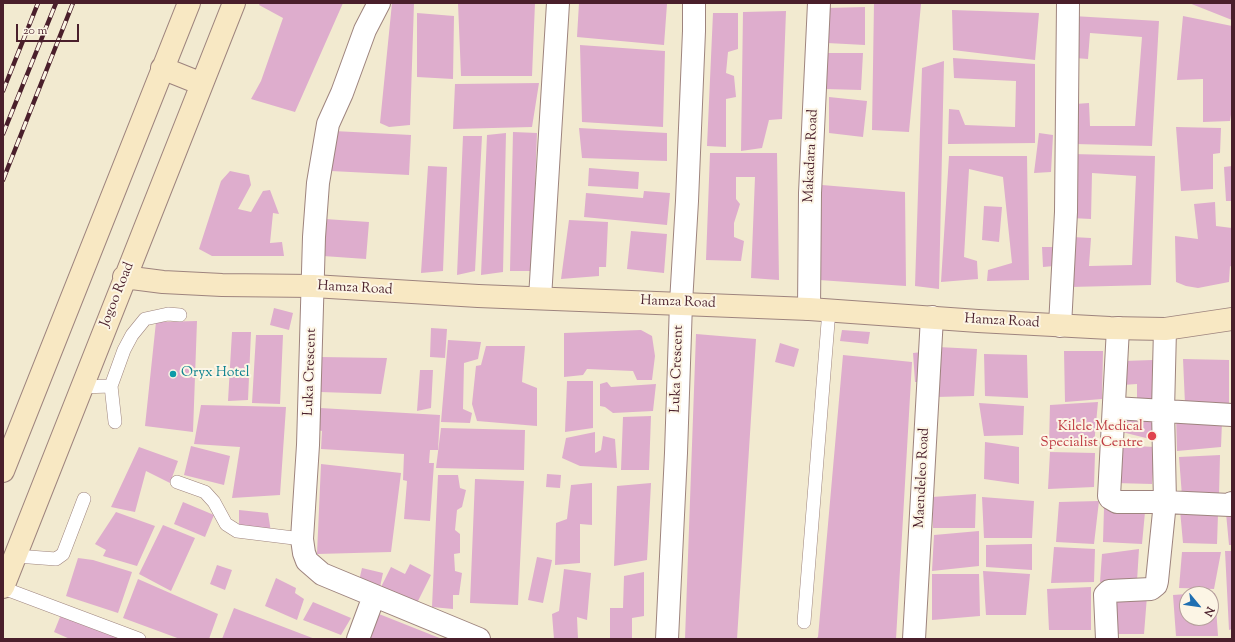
<!DOCTYPE html>
<style>
body{margin:0}
#map{position:relative;width:1235px;height:642px;overflow:hidden;background:#f2ead0;font-family:"Sorts Mill Goudy",serif}
canvas{display:block}
.frame{position:absolute;inset:0;border:4px solid #4a1f2b;pointer-events:none}
.north{position:absolute;left:1179px;top:586px;width:40px;height:40px;box-sizing:border-box;background:#fcf5e5;border:1px solid #b59f9b;border-radius:50%;rotate:119deg;font-size:11px;font-weight:700;line-height:16px;text-align:center;color:#4a1f2b}
.north::after{content:'';display:block;margin:auto;width:14px;height:18px;background:#1f6fb2;clip-path:polygon(50% 0,100% 100%,50% 72%,0 100%)}
.scale{position:absolute;left:16px;top:24px;width:63px;height:18px;box-sizing:border-box;border:2px solid #4a1f2b;border-top:0;padding-left:5px;font-size:12px;line-height:14px;white-space:nowrap;color:#4a1f2b;-webkit-text-stroke:3px #fcf5e5;paint-order:stroke}
</style>
<div id="map">
<canvas width="1235" height="642"></canvas>
<div class="frame"></div>
<div class="north">N</div>
<div class="scale">20 m</div>
</div>
<script>
const context = document.querySelector('canvas').getContext('2d');
context.lineJoin = 'round';
function paint(path, color) {
  context.fillStyle = color;
  context.fill(path, 'evenodd');
}
function poly(rows) {
  const path = new Path2D();
  for (const r of rows) {
    path.moveTo(r[0], r[1]);
    for (let i = 2; i < r.length; i += 2) path.lineTo(r[i], r[i + 1]);
  }
  return path;
}
function trace(path, color, width, dash) {
  context.strokeStyle = color;
  context.lineWidth = width;
  context.lineCap = dash ? 'butt' : 'round';
  context.setLineDash(dash || []);
  context.stroke(path);
}
function drawText(font, color, halo, rows, align = 'center') {
  context.font = font + ' "Sorts Mill Goudy",serif';
  context.lineWidth = 4;
  context.setLineDash([]);
  context.textBaseline = 'middle';
  context.strokeStyle = halo;
  context.fillStyle = color;
  for (const [text, x, y, turn = 0] of rows) {
    context.save();
    context.translate(x, y);
    context.rotate((+turn || 0) * Math.PI / 180);
    context.textAlign = isNaN(turn) ? turn : align;
    if (halo) context.strokeText(text, 0, 0);
    context.fillText(text, 0, 0);
    context.restore();
  }
}
const building = poly([
 [260,3,343,3,295,112,251,99,261,81,283,18,259,5],
 [392,3,414,3,410,125,389,127,380,123],
 [458,3,535,3,532,76,461,76],
 [579,3,667,4,664,45,577,37],
 [874,3,921,4,909,132,872,130],
 [1189,3,1232,3,1232,20],
 [865,7,865,45,827,43,827,8],
 [952,10,1039,13,1035,60,953,50],
 [786,11,782,119,769,120,762,148,741,151,743,12],
 [417,13,454,16,453,79,417,77],
 [713,13,738,13,738,49,728,52,726,73,734,76,736,97,726,99,726,147,707,146],
 [1073,16,1159,21,1152,146,1075,144,1075,104,1089,103,1090,126,1135,126,1142,37,1090,33,1088,59,1075,58],
 [1183,16,1232,26,1232,108,1230,121,1203,122,1203,79,1177,80],
 [580,45,665,51,663,127,582,122],
 [828,53,863,53,861,90,825,89],
 [953,58,1035,64,1035,143,948,144,949,109,959,110,965,125,1015,127,1016,81,954,78],
 [944,61,939,289,915,286,922,68],
 [539,83,532,127,453,129,455,84],
 [829,97,867,101,863,137,829,133],
 [1176,127,1221,128,1220,153,1213,154,1213,189,1181,191],
 [579,128,667,133,667,161,582,158],
 [334,131,411,135,409,175,331,171],
 [513,132,537,133,532,271,510,271],
 [506,133,503,272,481,275,487,135],
 [1039,133,1053,135,1051,172,1034,173],
 [463,136,482,136,475,271,457,275],
 [710,153,777,153,779,280,751,278,755,177,736,177,736,199,740,204,734,223,734,237,744,241,741,261,706,260],
 [1072,154,1155,156,1151,285,1070,287,1072,237,1091,238,1089,266,1132,265,1136,176,1092,173,1091,219,1071,218],
 [949,156,1027,156,1029,280,987,281,988,270,1012,263,1003,177,969,169,964,257,977,261,978,279,941,282],
 [428,166,447,167,443,271,421,273],
 [1232,166,1232,201,1226,201,1224,167],
 [589,168,639,172,638,189,588,186],
 [230,171,249,175,251,185,238,209,251,212,263,191,270,190,279,214,273,213,270,243,282,242,284,256,212,256,199,249,221,181],
 [822,185,905,192,906,286,819,280],
 [644,191,670,193,667,225,584,217,586,193,643,198],
 [1215,202,1216,226,1232,228,1232,267,1230,266,1229,282,1198,288,1186,286,1176,282,1175,236,1198,239,1194,204],
 [984,206,1002,207,999,242,982,240],
 [325,219,369,222,366,259,323,256],
 [569,220,608,222,606,267,599,267,599,276,561,279],
 [631,231,667,234,664,273,627,269],
 [1042,247,1053,247,1054,266,1043,267],
 [274,308,293,313,289,330,270,325],
 [197,321,193,432,145,426,156,322],
 [431,328,447,329,445,358,430,357],
 [641,330,652,336,655,356,652,380,637,380,633,371,587,369,583,375,564,377,564,333],
 [842,330,870,332,868,344,840,341],
 [232,332,251,332,248,400,228,401],
 [696,334,756,339,737,639,685,639],
 [256,335,283,335,280,404,252,403],
 [448,340,481,342,478,359,464,363,463,409,472,413,470,423,441,422],
 [780,343,799,349,794,367,775,362],
 [486,346,525,346,522,382,537,388,537,426,477,421,472,404,476,366,481,365],
 [938,347,977,349,974,396,936,397],
 [1064,351,1103,351,1102,399,1065,402],
 [923,352,924,382,915,382,913,353],
 [984,354,1027,355,1028,398,985,396],
 [843,355,912,362,896,639,816,639,818,637],
 [320,357,387,358,381,394,320,392],
 [1183,359,1229,360,1229,404,1185,404],
 [1153,360,1153,401,1137,400,1137,384,1122,385,1123,361],
 [420,370,433,370,431,408,417,411],
 [567,381,593,381,593,428,565,432],
 [607,382,611,387,656,384,653,411,613,413,605,407,600,406,600,384],
 [1098,402,1094,445,1049,446,1050,405],
 [979,403,1024,406,1023,435,984,436],
 [201,405,286,407,280,495,232,498,240,447,194,444],
 [320,408,440,415,438,450,430,450,429,463,434,463,430,521,404,519,407,481,403,480,404,454,321,449,322,431,318,430],
 [1119,412,1160,419,1158,441,1118,431],
 [651,416,649,470,621,470,623,417],
 [1176,417,1222,422,1221,447,1177,451],
 [441,428,525,430,524,470,436,468],
 [595,432,595,453,601,450,603,436,615,439,617,468,580,466,562,458,566,438],
 [985,442,1019,447,1019,484,984,479],
 [1115,445,1155,447,1152,484,1115,483],
 [191,446,230,456,224,485,184,475],
 [139,447,178,461,170,483,146,471,135,512,111,507],
 [1050,452,1095,453,1094,487,1048,489],
 [1220,455,1219,495,1182,496,1179,457],
 [321,464,401,473,391,552,317,554],
 [547,474,561,475,560,488,546,487],
 [438,475,458,475,460,488,466,490,462,507,457,510,455,530,460,534,460,553,454,554,455,571,462,573,459,595,453,595,453,609,432,607],
 [475,479,524,481,518,605,470,603],
 [592,483,592,525,580,524,580,563,555,565,556,523,567,519,571,485],
 [651,483,647,560,614,566,617,486],
 [976,494,975,528,933,528,932,497],
 [982,497,1034,501,1032,538,984,538],
 [1099,501,1094,544,1056,542,1059,502],
 [183,502,214,515,205,537,174,524],
 [1104,508,1145,512,1142,544,1103,542],
 [239,510,268,513,271,532,239,528],
 [1180,510,1218,514,1217,544,1183,543],
 [116,512,155,526,137,566,103,556,106,550,95,544],
 [1226,513,1232,513,1232,545,1229,545],
 [163,525,195,538,171,591,139,574],
 [979,531,979,566,932,571,934,535],
 [1032,544,1032,570,986,567,986,545],
 [1054,547,1095,549,1094,582,1051,583],
 [1139,549,1137,581,1100,582,1102,554],
 [1225,551,1232,551,1232,629,1229,630],
 [1182,552,1221,552,1214,589,1179,588],
 [537,557,552,560,543,603,528,600],
 [78,558,93,560,132,572,118,613,66,596],
 [410,564,431,575,416,605,381,587,391,567,405,574],
 [217,565,232,570,225,590,210,584],
 [362,568,383,573,380,587,359,581],
 [564,569,591,573,587,620,577,617,578,639,554,639,552,614,559,611],
 [983,571,1030,574,1026,615,986,615],
 [644,572,644,616,632,618,632,639,610,639,610,608,623,608,624,576],
 [932,574,979,574,980,616,932,620],
 [276,578,296,588,295,593,304,599,297,620,265,606],
 [138,579,218,614,209,639,180,639,123,618],
 [1091,587,1091,630,1049,630,1047,589],
 [1211,593,1215,593,1218,636,1176,636,1173,595,1187,594,1187,618,1211,618],
 [1147,596,1144,634,1113,634,1115,598],
 [313,602,351,618,341,635,303,620],
 [234,608,315,639,222,639],
 [62,612,124,639,70,639,54,632],
 [379,614,442,639,369,639]
]);
const lane = poly([
 [111,386,115,422],
 [81,387,111,386,124,350,132,335,145,319,168,314,180,315],
 [177,482,205,492,214,502,226,524,237,531,302,539],
 [16,556,56,559,63,554,84,499],
 [3,588,139,639],
 [804,622,829,310]
]);
const street = poly([
 [379,3,365,30,342,93,328,124,318,183,314,237,308,445,302,539,304,553,307,561,322,574,334,579,479,639],
 [540,298,558,3],
 [809,309,810,193,819,3],
 [1060,326,1066,212,1068,3],
 [1118,328,1109,496,1110,498,1117,502,1165,502,1163,411,1165,329],
 [1114,408,1232,415],
 [358,639,374,596],
 [667,639,676,453,681,303,687,201,694,31,694,3],
 [914,639,932,317],
 [1107,639,1105,595,1109,591,1151,589,1156,585,1157,581,1165,502,1230,505,1232,503]
]);
const secondary = poly([
 [162,68,202,84],
 [124,277,163,282,222,285,313,286,478,296,809,309,978,321,1110,328,1165,329,1232,319],
 [3,471,189,3],
 [3,587,234,3]
]);
const rail = poly([
 [3,91,38,3],
 [3,134,56,3],
 [3,180,73,3]
]);
const markers = [
 [173,374,4,"#0f9aa8"],
 [1152,436,5,"#e0444e"]
];
const streetNames = [
 ["Makadara Road",812,156,-87],
 ["Hamza Road",355,289,3],
 ["Jogoo Road",118,295,-68],
 ["Hamza Road",678,303,2],
 ["Hamza Road",1002,322,3],
 ["Luka Crescent",678,369,-88],
 ["Luka Crescent",311,372,-88],
 ["Maendeleo Road",923,478,-87]
];
const cultureNames = [
 ["Oryx Hotel",181,374]
];
const healthNames = [
 ["Kilele Medical",1143,428],
 ["Specialist Centre",1143,444]
];
paint(building, '#deadcd');
trace(lane, '#9e847e', 14);
trace(street, '#9e847e', 24);
trace(secondary, '#9e847e', 24);
trace(lane, '#fff', 13);
trace(street, '#fff', 22);
trace(secondary, '#f8e8c3', 22);
trace(rail, '#4a1f2b', 4.5);
trace(rail, '#fcf5e5', 3, [9]);
for (const [x, y, r, color] of markers) {
  const dot = new Path2D();
  dot.arc(x, y, r, 0, 2 * Math.PI);
  context.fillStyle = color;
  context.fill(dot);
  trace(dot, '#fcf5e5', 1.5);
}
drawText('14px', '#4a1f2b', '#fcf5e5', streetNames);
drawText('14px', '#0d838f', '#fcf5e5', cultureNames, 'left');
drawText('14px', '#be3a42', '#fcf5e5', healthNames, 'right');
</script>
